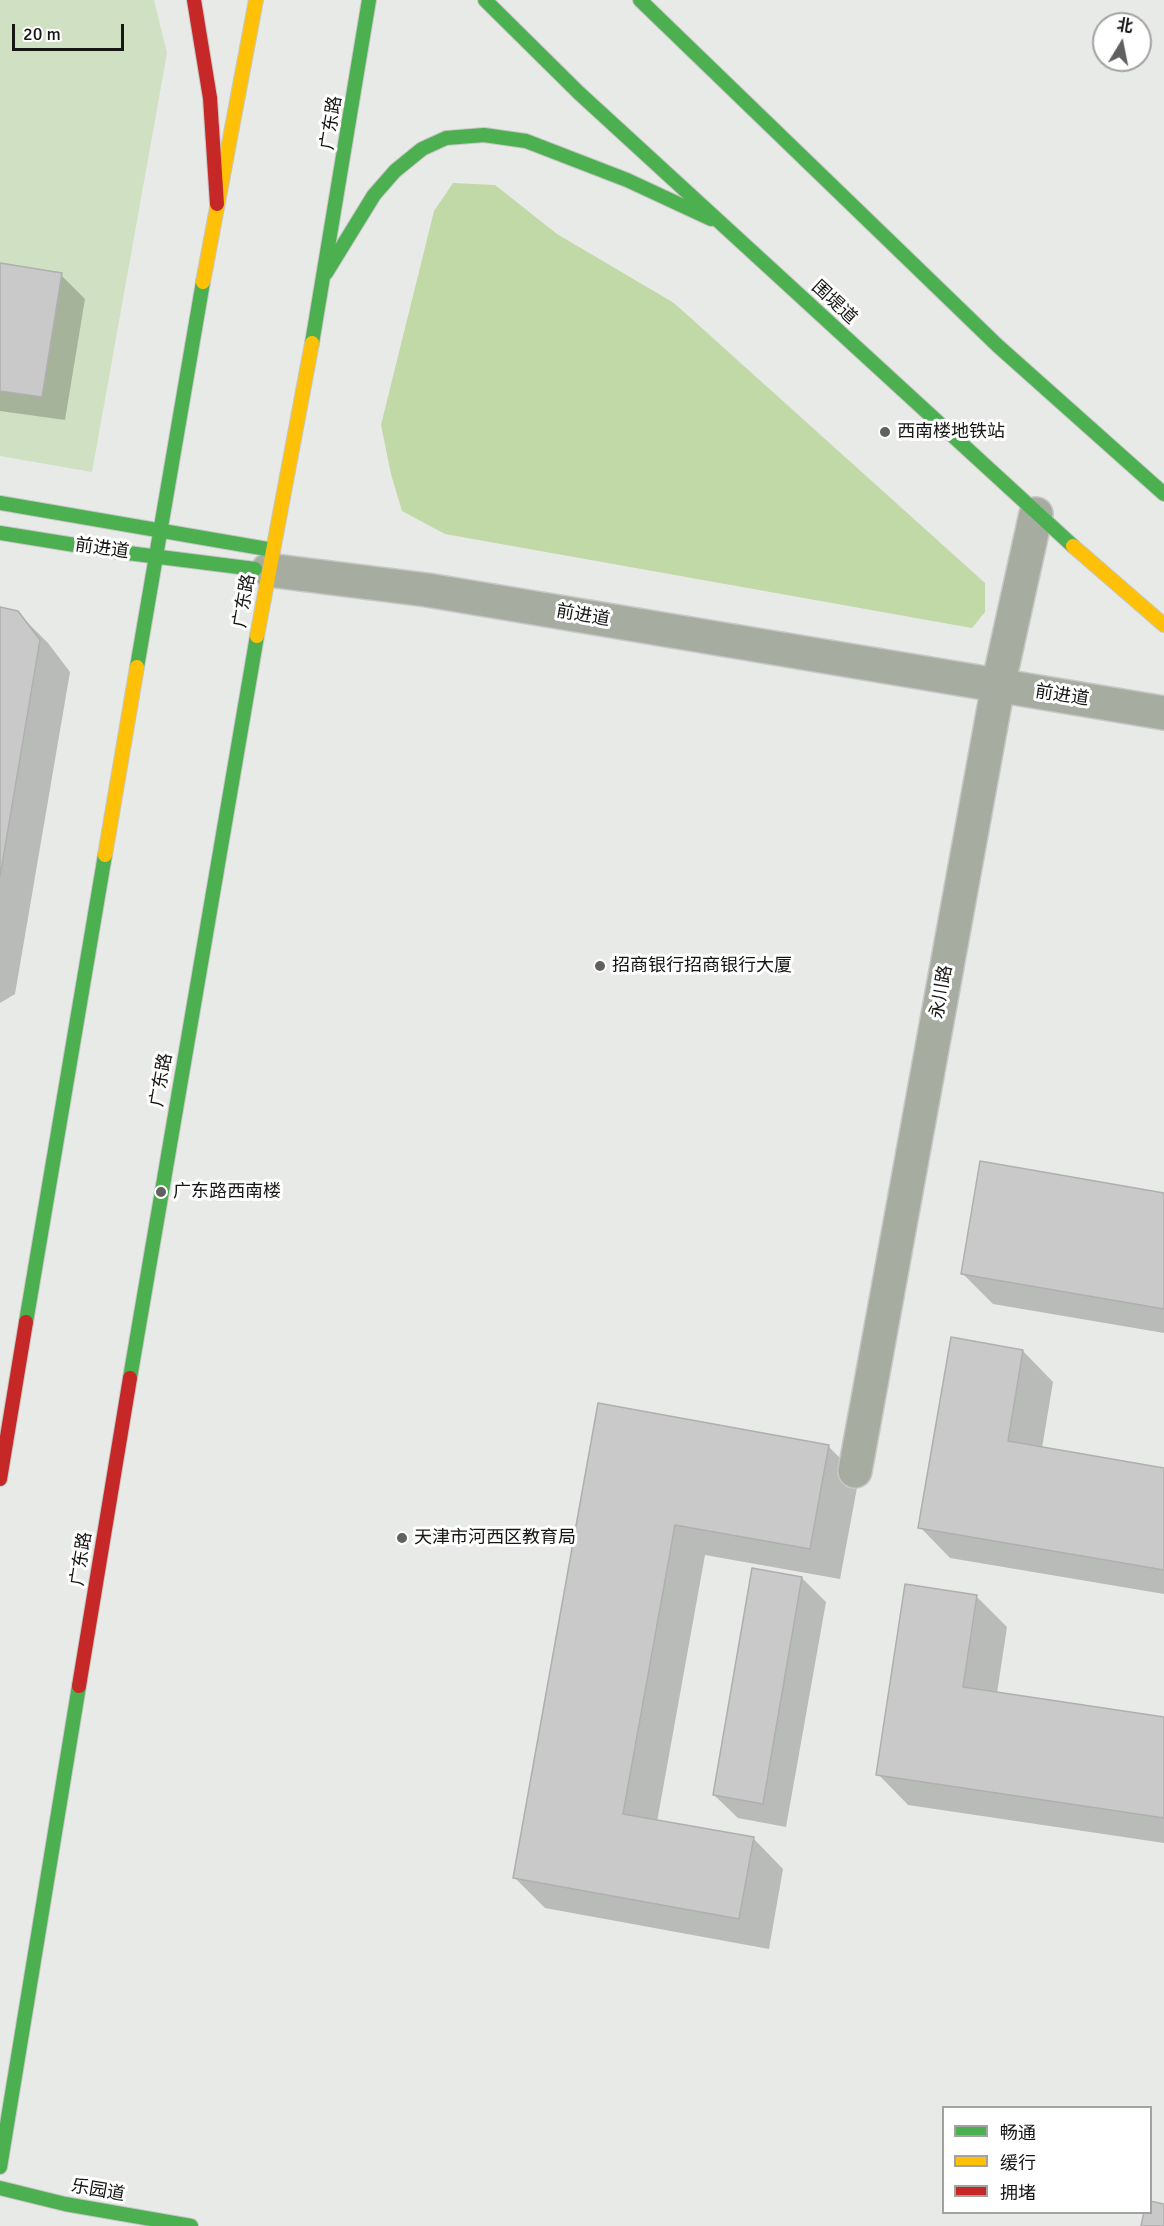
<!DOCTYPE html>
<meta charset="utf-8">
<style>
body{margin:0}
#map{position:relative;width:1164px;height:2226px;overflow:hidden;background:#e8eae7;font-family:Signika,"Noto Sans SC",sans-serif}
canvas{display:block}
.legend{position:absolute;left:942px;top:2106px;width:210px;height:108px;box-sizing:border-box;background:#fff;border:2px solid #a2a2a1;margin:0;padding:8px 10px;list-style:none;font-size:18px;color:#161715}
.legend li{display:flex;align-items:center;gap:12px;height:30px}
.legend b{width:30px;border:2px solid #a2a2a1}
.north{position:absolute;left:1092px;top:12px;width:60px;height:60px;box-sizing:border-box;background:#fff;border:2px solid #a2a2a1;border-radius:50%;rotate:10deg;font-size:16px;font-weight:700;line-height:24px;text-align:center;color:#161715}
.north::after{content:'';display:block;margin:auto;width:21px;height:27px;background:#60615e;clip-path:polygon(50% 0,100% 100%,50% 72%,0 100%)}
.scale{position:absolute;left:12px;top:24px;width:112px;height:27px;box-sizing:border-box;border:3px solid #161715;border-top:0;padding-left:8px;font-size:18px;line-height:21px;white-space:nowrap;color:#161715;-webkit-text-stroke:4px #fff;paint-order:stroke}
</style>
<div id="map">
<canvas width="1164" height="2226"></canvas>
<ul class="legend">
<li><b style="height:8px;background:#4caf50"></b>畅通</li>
<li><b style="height:8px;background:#ffc107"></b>缓行</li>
<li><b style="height:8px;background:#c62828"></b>拥堵</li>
</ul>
<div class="north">北</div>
<div class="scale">20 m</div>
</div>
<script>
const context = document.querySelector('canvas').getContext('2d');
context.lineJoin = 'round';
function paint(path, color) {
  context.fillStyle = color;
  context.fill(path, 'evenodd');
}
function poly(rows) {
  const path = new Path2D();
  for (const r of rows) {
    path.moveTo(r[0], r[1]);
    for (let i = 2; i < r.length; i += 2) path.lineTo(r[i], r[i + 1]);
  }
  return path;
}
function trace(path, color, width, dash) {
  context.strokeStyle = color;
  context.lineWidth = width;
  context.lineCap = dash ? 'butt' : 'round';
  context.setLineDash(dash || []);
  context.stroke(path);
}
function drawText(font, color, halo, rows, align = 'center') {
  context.font = font + ' Signika,"Noto Sans SC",sans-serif';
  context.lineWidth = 6;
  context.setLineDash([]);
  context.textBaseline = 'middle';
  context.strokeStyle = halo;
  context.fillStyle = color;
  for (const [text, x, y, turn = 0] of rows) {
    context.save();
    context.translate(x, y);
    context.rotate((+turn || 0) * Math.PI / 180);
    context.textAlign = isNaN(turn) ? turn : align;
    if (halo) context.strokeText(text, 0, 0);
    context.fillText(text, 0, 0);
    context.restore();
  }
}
const green = poly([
 [0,0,154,0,167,53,92,472,0,456]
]);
const forest = poly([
 [453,183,495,185,557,234,674,303,985,583,985,612,972,628,445,534,402,511,391,474,381,425,434,211]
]);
const shadow = poly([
 [0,264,61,275,85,299,65,420,0,411],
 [0,609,17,612,48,643,70,672,15,994,0,1003],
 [1164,1194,1164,1333,993,1304,962,1273],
 [1023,1351,1053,1382,1042,1448,1164,1469,1164,1594,950,1558,920,1527],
 [599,1405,828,1446,859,1477,840,1579,705,1555,657,1822,753,1838,783,1869,769,1949,545,1908,514,1877],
 [802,1578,826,1602,786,1827,738,1818,714,1795],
 [976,1596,1007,1627,997,1693,1164,1719,1164,1843,908,1805,878,1774]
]);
const building = poly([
 [0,263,62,273,42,397,0,391,0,263],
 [0,607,18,611,40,640,0,877,0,607],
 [980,1161,1164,1193,1164,1309,961,1274,980,1161],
 [951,1337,1023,1350,1008,1441,1164,1468,1164,1570,918,1528,951,1337],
 [598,1403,829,1445,810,1549,675,1525,623,1814,754,1837,739,1919,513,1878,598,1403],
 [752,1568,802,1577,763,1804,713,1795,752,1568],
 [905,1584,977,1595,963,1687,1164,1717,1164,1818,876,1775,905,1584],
 [1150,2201,1164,2204,1164,2226,1141,2226,1144,2212,1150,2212,1150,2201]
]);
const street = poly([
 [268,570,427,590,1164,713],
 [855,1471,998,686,1036,514]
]);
const fast = poly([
 [485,0,579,93,1073,546],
 [640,0,998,346,1164,494],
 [326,273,374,195,395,171,422,149,446,138,484,135,526,141,627,180,711,219],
 [312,343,369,0],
 [0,503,273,550],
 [0,533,112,551,255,569],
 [137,667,203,282],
 [26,1322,105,855],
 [130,1378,257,636],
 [0,2167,79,1686],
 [0,2188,65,2204,191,2226]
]);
const slow = poly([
 [203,282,256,0],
 [1073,546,1164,625],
 [257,636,312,343],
 [105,855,137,667]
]);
const jam = poly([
 [194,0,210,98,217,204],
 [0,1479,26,1322],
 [79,1686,130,1378]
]);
const markers = [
 [885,432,6,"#60615e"],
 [600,966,6,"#60615e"],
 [161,1192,6,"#60615e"],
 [402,1538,6,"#60615e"]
];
const streetNames = [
 ["广东路",332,123,-81],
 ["围堤道",834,303,43],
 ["前进道",102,549,8],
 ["广东路",245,601,-80],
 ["前进道",583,616,10],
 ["前进道",1062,696,9],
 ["永川路",942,992,-80],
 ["广东路",162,1080,-80],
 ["广东路",82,1559,-81],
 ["乐园道",98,2191,10]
];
const poiNames = [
 ["西南楼地铁站",897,432],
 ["招商银行招商银行大厦",612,966],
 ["广东路西南楼",173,1192],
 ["天津市河西区教育局",414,1538]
];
paint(green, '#d0e0c2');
paint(forest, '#c1d8a7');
paint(shadow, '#0003');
paint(building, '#c9c9c9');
trace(building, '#aeafae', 1.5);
trace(street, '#c6c7c6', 36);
trace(fast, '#c6c7c6', 16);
trace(slow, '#c6c7c6', 16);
trace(jam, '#c6c7c6', 16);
trace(street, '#a7aca1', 33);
trace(fast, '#4caf50', 14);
trace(slow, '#ffc107', 14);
trace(jam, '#c62828', 14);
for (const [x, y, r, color] of markers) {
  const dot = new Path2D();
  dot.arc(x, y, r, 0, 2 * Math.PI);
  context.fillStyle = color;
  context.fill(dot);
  trace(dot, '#fff', 2);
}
drawText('18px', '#161715', '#fff', streetNames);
drawText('18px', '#161715', '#fff', poiNames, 'left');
</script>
